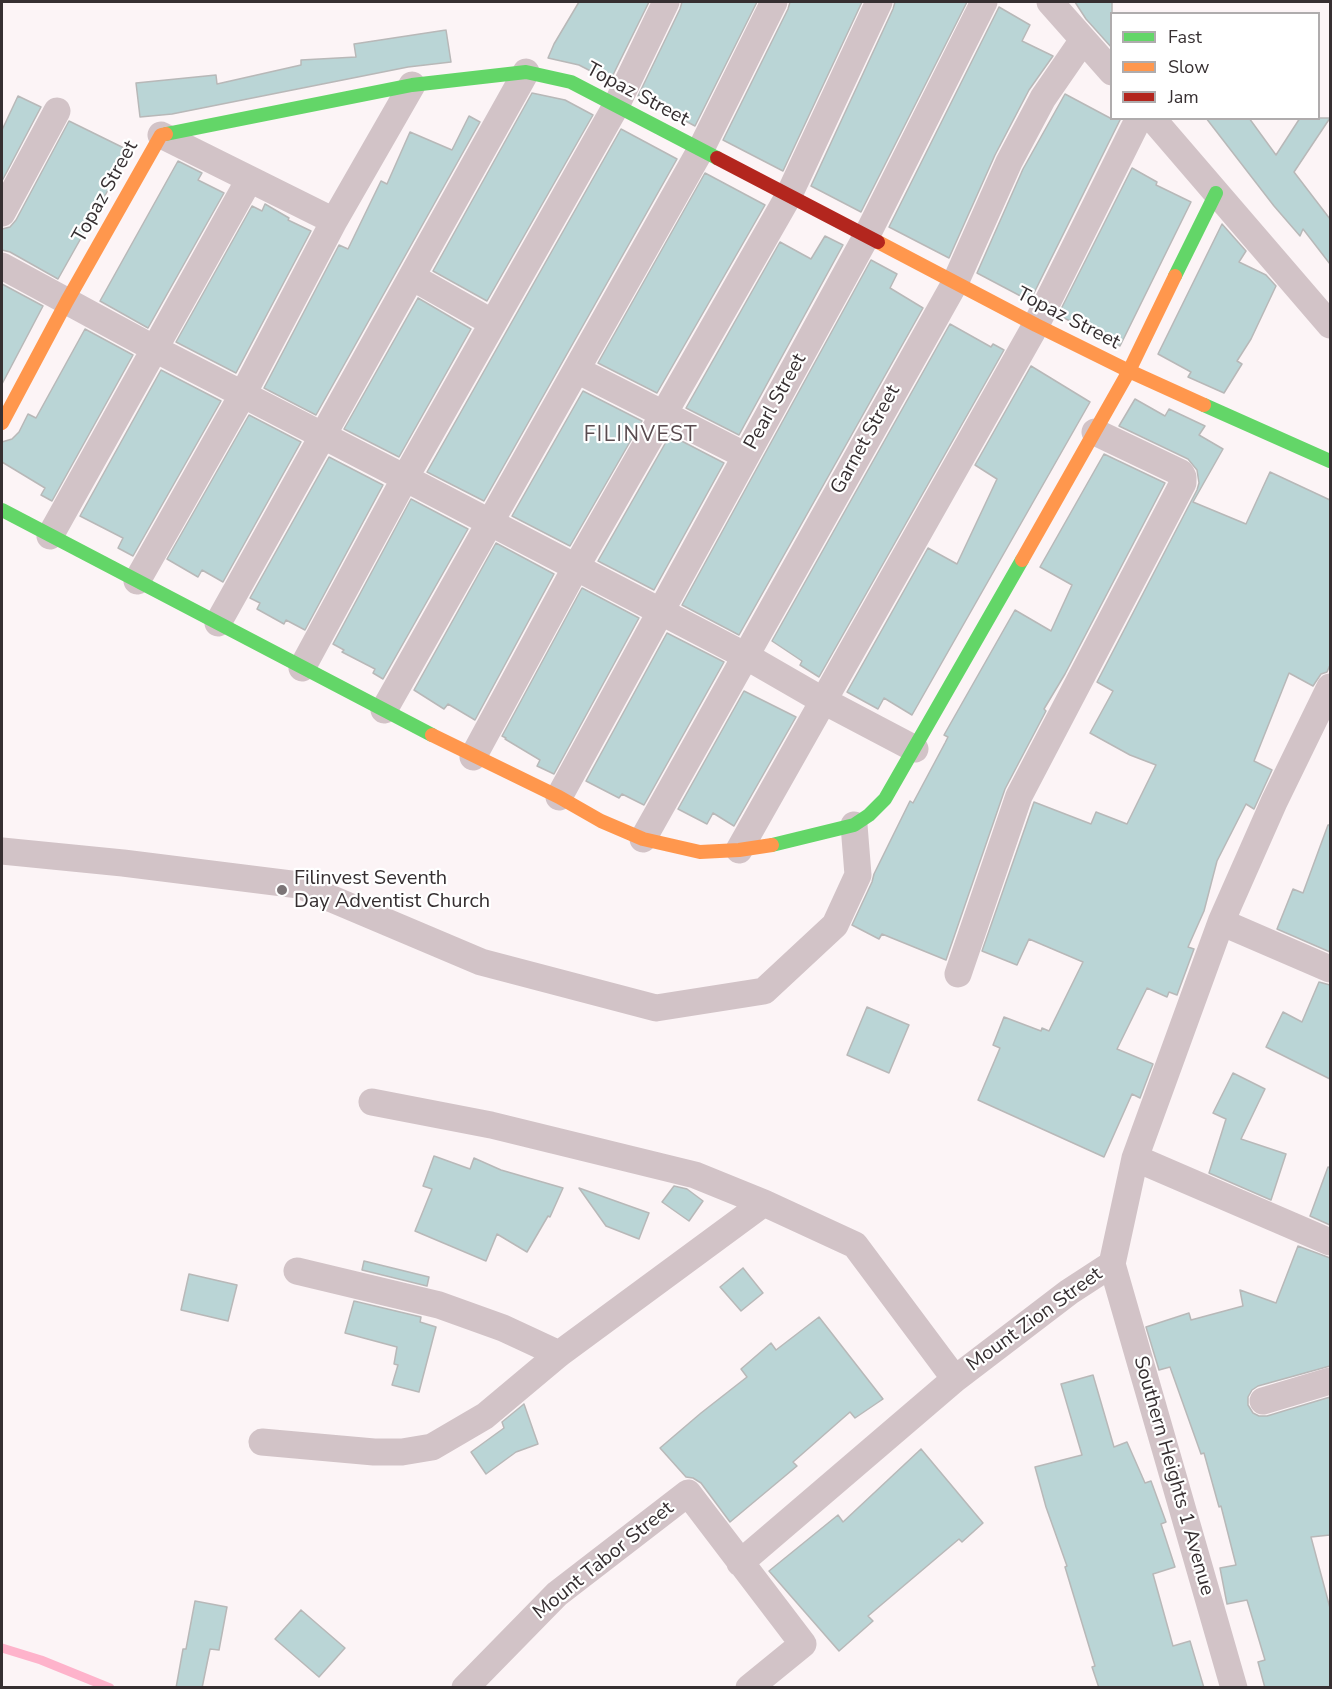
<!DOCTYPE html>
<style>
body{margin:0}
#map{position:relative;width:1332px;height:1689px;overflow:hidden;background:#fcf4f6;font-family:"Nunito Sans",sans-serif}
canvas{display:block}
.frame{position:absolute;inset:0;border:3px solid #362f31;pointer-events:none}
.legend{position:absolute;left:1110px;top:12px;width:210px;height:108px;box-sizing:border-box;background:#fff;border:2px solid #afacad;margin:0;padding:8px 10px;list-style:none;font-size:18px;color:#362f31}
.legend li{display:flex;align-items:center;gap:12px;height:30px}
.legend b{width:30px;border:2px solid #afacad}
</style>
<div id="map">
<canvas width="1332" height="1689"></canvas>
<div class="frame"></div>
<ul class="legend">
<li><b style="height:8px;background:#63d668"></b>Fast</li>
<li><b style="height:8px;background:#ff974d"></b>Slow</li>
<li><b style="height:8px;background:#b3261e"></b>Jam</li>
</ul>
</div>
<script>
const context = document.querySelector('canvas').getContext('2d');
context.lineJoin = 'round';
function poly(rows) {
  const path = new Path2D();
  for (const r of rows) {
    path.moveTo(r[0], r[1]);
    for (let i = 2; i < r.length; i += 2) path.lineTo(r[i], r[i + 1]);
  }
  return path;
}
function trace(path, color, width, dash) {
  context.strokeStyle = color;
  context.lineWidth = width;
  context.lineCap = dash ? 'butt' : 'round';
  context.setLineDash(dash || []);
  context.stroke(path);
}
function paint(path, color) {
  context.fillStyle = color;
  context.fill(path, 'evenodd');
}
function drawText(font, color, halo, rows, align = 'center') {
  context.font = font + ' "Nunito Sans",sans-serif';
  context.lineWidth = 4.5;
  context.setLineDash([]);
  context.textBaseline = 'middle';
  context.strokeStyle = halo;
  context.fillStyle = color;
  for (const [text, x, y, turn = 0] of rows) {
    context.save();
    context.translate(x, y);
    context.rotate((+turn || 0) * Math.PI / 180);
    context.textAlign = isNaN(turn) ? turn : align;
    if (halo) context.strokeText(text, 0, 0);
    context.fillText(text, 0, 0);
    context.restore();
  }
}
const stream = poly([
 [2,1648,41,1660,110,1688]
]);
const building = poly([
 [579,2,649,2,610,81,579,65,548,58,554,44,579,2],
 [682,2,757,2,695,126,638,96,680,9,682,2],
 [790,2,862,2,783,171,723,140,788,9,790,2],
 [895,2,967,2,861,212,811,186,893,9,895,2],
 [1075,2,1112,2,1112,48,1086,19,1075,2],
 [999,7,1030,25,1022,41,1053,56,1029,90,995,155,949,258,889,227,999,7],
 [446,30,451,62,408,67,172,114,140,117,136,83,216,75,217,84,301,65,301,60,356,57,354,44,446,30],
 [532,93,565,100,593,115,487,301,433,271,532,93],
 [1065,94,1110,118,1121,118,1030,301,977,273,1023,169,1065,94],
 [18,96,41,107,2,181,2,130,18,96],
 [469,116,480,122,316,415,264,388,339,245,348,249,381,181,387,184,410,132,452,150,469,116],
 [1206,118,1249,118,1276,155,1300,118,1330,118,1294,172,1330,219,1330,264,1303,229,1300,236,1274,206,1206,118],
 [69,121,130,151,58,279,10,252,2,250,2,229,10,227,16,220,69,121],
 [621,129,677,159,484,501,427,472,621,129],
 [178,161,202,173,198,180,224,193,148,328,100,301,178,161],
 [1132,168,1157,182,1156,185,1191,202,1120,346,1058,315,1132,168],
 [705,173,765,205,657,393,598,363,705,173],
 [265,204,289,218,288,220,311,231,236,373,176,342,252,206,262,211,265,204],
 [1222,224,1246,251,1239,262,1266,275,1276,286,1251,339,1237,361,1242,364,1224,393,1188,377,1191,372,1158,354,1222,224],
 [825,236,843,245,739,435,686,408,780,242,811,259,825,236],
 [871,260,897,274,890,288,923,308,739,635,682,605,871,260],
 [2,284,43,306,2,384,2,284],
 [418,298,471,329,399,457,344,429,418,298],
 [950,324,991,347,993,344,1004,350,819,677,800,665,802,661,772,641,950,324],
 [85,329,133,355,52,501,41,495,45,488,2,462,2,442,12,439,19,432,28,414,36,418,85,329],
 [1031,366,1090,402,912,715,884,698,878,709,847,692,928,548,957,564,997,479,975,465,1031,366],
 [161,370,221,401,133,556,118,548,123,538,80,516,161,370],
 [583,391,642,421,570,546,512,516,583,391],
 [1135,399,1165,416,1169,409,1205,426,1199,435,1223,449,1193,502,1246,524,1270,472,1330,500,1330,665,1327,672,1321,674,1313,686,1289,673,1254,761,1272,770,1254,809,1246,804,1217,861,1204,911,1188,947,1194,949,1177,995,1169,992,1167,997,1147,988,1117,1049,1153,1064,1140,1098,1132,1094,1104,1157,978,1100,1000,1048,993,1045,1004,1017,1041,1031,1042,1028,1049,1031,1083,962,1029,939,1017,965,982,951,1034,802,1091,824,1096,812,1127,824,1156,765,1130,755,1090,733,1113,691,1097,682,1197,490,1199,483,1197,470,1188,459,1119,426,1135,399],
 [249,415,301,442,223,582,202,570,198,577,167,559,249,415],
 [670,435,724,463,654,590,598,561,670,435],
 [1104,454,1165,483,1065,674,1044,709,1046,711,1005,789,946,960,882,934,879,939,852,925,872,882,874,874,910,801,913,803,945,743,948,737,944,735,1015,610,1051,631,1072,585,1040,567,1104,454],
 [329,457,383,485,305,630,286,620,284,624,257,609,260,603,250,598,329,457],
 [411,499,468,529,383,679,373,673,375,669,342,652,344,650,333,644,411,499],
 [496,543,554,574,475,720,448,704,444,709,414,690,496,543],
 [582,588,639,618,554,774,537,766,540,760,505,739,506,738,502,736,582,588],
 [667,633,724,662,644,805,622,794,619,798,586,781,667,633],
 [744,691,796,717,734,826,713,813,707,824,678,809,744,691],
 [1328,825,1330,825,1330,952,1277,929,1293,889,1303,893,1328,825],
 [1319,982,1330,985,1330,1079,1266,1047,1283,1012,1302,1022,1319,982],
 [867,1007,909,1025,889,1073,847,1055,867,1007],
 [1233,1073,1265,1089,1241,1139,1286,1154,1271,1200,1209,1173,1226,1119,1213,1113,1233,1073],
 [434,1156,470,1169,474,1158,501,1170,563,1188,550,1217,548,1216,527,1252,497,1234,486,1261,415,1231,432,1189,423,1186,434,1156],
 [1328,1167,1330,1168,1330,1225,1310,1216,1328,1167],
 [674,1186,687,1189,703,1201,689,1221,662,1202,674,1186],
 [579,1188,649,1213,639,1239,606,1226,579,1188],
 [1298,1246,1330,1258,1330,1366,1258,1386,1252,1390,1248,1397,1248,1405,1253,1413,1259,1416,1267,1416,1330,1397,1330,1535,1311,1537,1330,1608,1330,1688,1265,1688,1258,1662,1265,1660,1247,1600,1227,1604,1220,1568,1236,1565,1221,1506,1219,1507,1204,1453,1201,1454,1170,1367,1159,1370,1146,1327,1189,1313,1191,1320,1243,1306,1240,1290,1276,1303,1298,1246],
 [364,1261,429,1277,427,1286,362,1270,364,1261],
 [743,1268,763,1293,741,1311,720,1287,743,1268],
 [189,1274,237,1285,228,1321,181,1310,189,1274],
 [354,1301,421,1317,420,1322,436,1327,419,1392,392,1385,398,1365,394,1364,397,1347,345,1333,354,1301],
 [819,1317,883,1399,855,1418,850,1412,793,1462,797,1466,730,1522,701,1483,693,1478,686,1477,660,1448,701,1413,747,1377,741,1369,771,1343,776,1350,819,1317],
 [1093,1375,1114,1447,1127,1442,1145,1483,1151,1481,1166,1522,1161,1524,1175,1567,1153,1574,1173,1646,1190,1641,1204,1688,1099,1688,1092,1667,1095,1666,1065,1567,1067,1566,1046,1507,1035,1467,1082,1455,1061,1384,1093,1375],
 [524,1404,538,1444,516,1452,486,1474,471,1452,504,1428,502,1422,524,1404],
 [921,1449,983,1523,962,1542,959,1539,868,1616,873,1621,839,1651,769,1571,838,1515,843,1522,921,1449],
 [195,1601,227,1607,219,1650,210,1649,202,1688,176,1688,183,1649,186,1649,195,1601],
 [301,1610,345,1648,319,1677,275,1639,301,1610]
]);
const street = poly([
 [1050,2,1112,72],
 [1152,118,1330,325],
 [161,135,334,221],
 [2,213,57,111],
 [2,266,155,349,405,478,744,655,822,700,915,749],
 [412,277,493,323],
 [577,370,746,456],
 [50,536,249,180],
 [137,581,243,394,334,221,412,85],
 [218,623,526,72],
 [302,668,405,478,616,106,666,2],
 [1330,687,1274,802,1221,922,1330,969],
 [384,710,700,151,774,2],
 [473,757,576,567,788,197,879,2],
 [559,797,866,237,984,2],
 [643,839,955,283,1009,162,1043,98,1083,40],
 [739,850,1036,325,1139,118],
 [2,851,123,863,299,885,481,962,656,1008,764,991,835,925,858,875,854,825],
 [958,974,1019,796,1183,483,1183,477,1181,473,1095,432],
 [372,1102,491,1125,695,1175,764,1203,855,1245,955,1379],
 [1135,1158,1330,1242],
 [1112,1264,1234,1688],
 [297,1271,439,1305,503,1328,559,1354],
 [1263,1401,1330,1381],
 [262,1442,374,1452,402,1452,432,1447,485,1416,559,1354,764,1203],
 [740,1563,955,1379,1069,1292,1112,1264,1135,1158,1221,922],
 [465,1688,557,1594,688,1493,803,1644,749,1688]
]);
const fast = poly([
 [166,134,412,85,526,72,571,82,717,158],
 [1175,276,1216,193],
 [1204,405,1330,461],
 [2,510,432,735],
 [772,845,854,825,869,815,885,799,1022,560]
]);
const slow = poly([
 [878,242,1036,325,1129,371,1204,405],
 [2,423,67,301,161,135,166,134],
 [1022,560,1129,371,1175,276],
 [432,735,559,797,601,821,643,839,700,852,739,850,772,845]
]);
const jam = poly([
 [717,158,878,242]
]);
const markers = [
 [282,890,6,"#7b7476"]
];
const streetNames = [
 ["Topaz Street",637,95,28],
 ["Topaz Street",106,192,-61],
 ["Topaz Street",1068,319,27],
 ["Pearl Street",776,402,-61],
 ["Garnet Street",866,440,-61],
 ["Mount Zion Street",1035,1320,-36],
 ["Southern Heights 1 Avenue",1173,1476,74],
 ["Mount Tabor Street",604,1561,-39]
];
const poiNames = [
 ["Filinvest Seventh",294,879],
 ["Day Adventist Church",294,902]
];
const neighbourhoodNames = [
 ["FILINVEST",641,436]
];
trace(stream, '#feb3cb', 9);
paint(building, '#bad5d6');
trace(building, '#b8b8b8', 1.5);
trace(street, '#d2c3c7', 27);
trace(fast, '#63d668', 14);
trace(slow, '#ff974d', 14);
trace(jam, '#b3261e', 14);
for (const [x, y, r, color] of markers) {
  const dot = new Path2D();
  dot.arc(x, y, r, 0, 2 * Math.PI);
  context.fillStyle = color;
  context.fill(dot);
  trace(dot, '#fff', 2);
}
drawText('20px', '#362f31', '#fff', streetNames);
drawText('20px', '#362f31', '#fff', poiNames, 'left');
context.letterSpacing = '1.5px';
drawText('21px', '#594b4f', '#fff', neighbourhoodNames);
context.letterSpacing = '0px';
</script>
